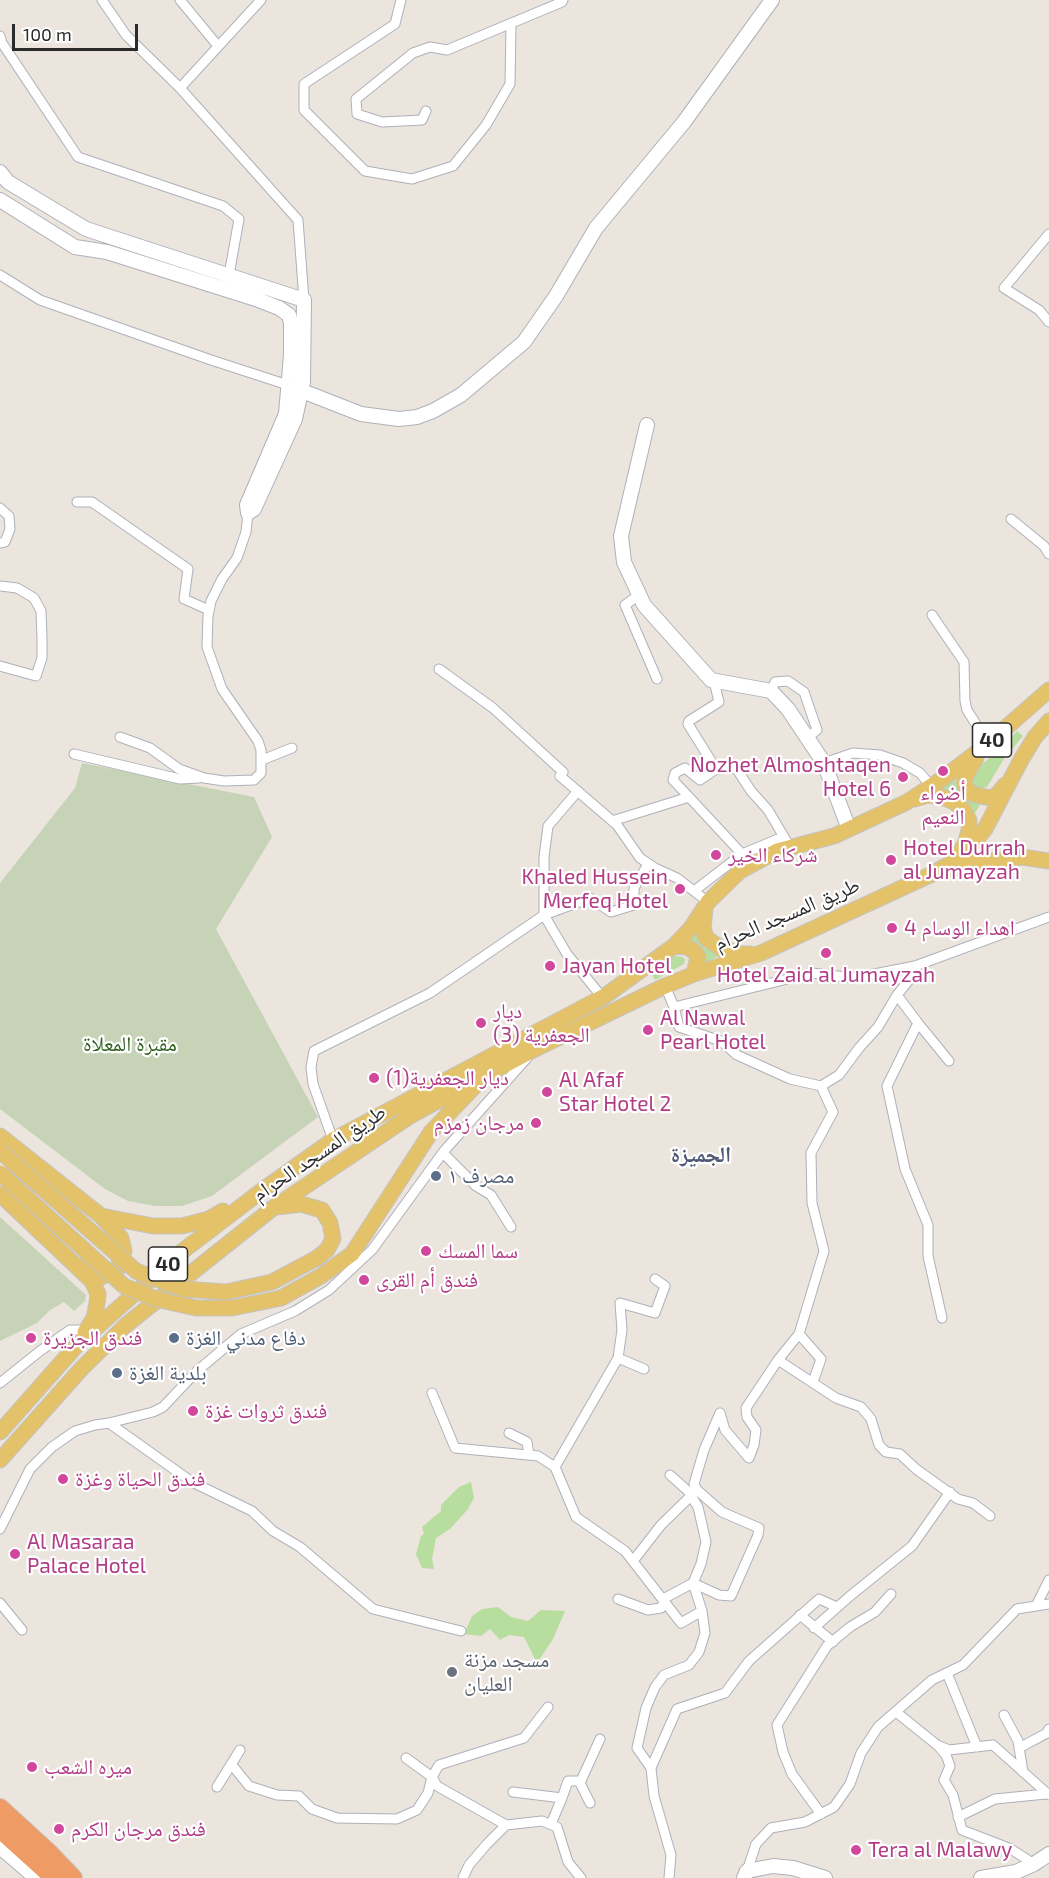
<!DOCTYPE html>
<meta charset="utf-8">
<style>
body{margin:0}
#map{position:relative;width:1049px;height:1878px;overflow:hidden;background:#ebe5de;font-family:"Exo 2",sans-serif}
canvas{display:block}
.scale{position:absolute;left:12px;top:24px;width:126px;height:27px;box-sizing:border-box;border:3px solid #2b2b2b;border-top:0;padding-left:8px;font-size:18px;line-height:21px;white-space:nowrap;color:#2b2b2b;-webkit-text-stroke:4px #fff;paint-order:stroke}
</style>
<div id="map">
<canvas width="1049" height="1878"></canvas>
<div class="scale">100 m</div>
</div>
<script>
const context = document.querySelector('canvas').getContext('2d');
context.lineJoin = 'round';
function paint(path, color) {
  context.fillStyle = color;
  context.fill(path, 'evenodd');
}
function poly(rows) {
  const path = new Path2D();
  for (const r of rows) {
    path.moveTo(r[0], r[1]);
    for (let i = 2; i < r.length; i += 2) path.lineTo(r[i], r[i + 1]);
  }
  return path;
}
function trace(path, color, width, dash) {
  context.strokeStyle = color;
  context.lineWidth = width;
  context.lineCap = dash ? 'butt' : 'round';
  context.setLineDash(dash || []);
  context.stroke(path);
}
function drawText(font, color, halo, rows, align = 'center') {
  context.font = font + ' "Exo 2","Noto Naskh Arabic",sans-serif';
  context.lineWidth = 4.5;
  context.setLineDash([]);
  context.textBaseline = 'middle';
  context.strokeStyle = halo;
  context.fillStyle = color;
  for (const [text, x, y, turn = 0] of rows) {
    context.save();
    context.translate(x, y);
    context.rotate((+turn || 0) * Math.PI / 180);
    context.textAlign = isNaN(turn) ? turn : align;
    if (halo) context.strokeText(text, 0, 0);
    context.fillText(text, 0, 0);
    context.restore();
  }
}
const green = poly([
 [1017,731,1023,736,1008,754,1001,749],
 [998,751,1005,757,987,787,979,789,973,787,970,780,974,771],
 [955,780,959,792,967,800,981,803,972,818,957,796,940,788],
 [699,927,721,955,701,965,684,942],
 [675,956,682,957,685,959,684,964,655,980,651,972],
 [471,1482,474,1498,468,1509,450,1529,436,1538,432,1559,434,1569,422,1568,416,1554,421,1536,424,1534,422,1527,441,1511,441,1505,459,1487],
 [498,1607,511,1617,528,1621,541,1610,565,1611,553,1639,537,1663,524,1637,509,1635,500,1640,490,1629,481,1636,464,1634,472,1616,482,1609]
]);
const cemetery = poly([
 [82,763,254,797,272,837,216,929,318,1117,212,1196,182,1206,155,1206,128,1201,105,1189,0,1109,0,883,75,788],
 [0,1217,86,1295,85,1301,74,1311,64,1302,50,1310,37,1323,0,1341]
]);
const street = poly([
 [102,0,126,35,180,88,298,220,304,300],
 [180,0,218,46],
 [401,0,395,24,304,84,304,110,365,171,412,179,453,166,486,125,510,84,511,23],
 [0,36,2,43,78,157,223,206,239,219,229,275],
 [180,88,261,0],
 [426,111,422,120,382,122,357,114,356,99,413,53,430,47,447,50,562,2,563,0],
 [1049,234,1004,288,1039,310,1049,322],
 [0,275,40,300,211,360,288,385],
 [77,502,92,502,188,569,184,599,209,610],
 [0,508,9,516,10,529,5,542,0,543],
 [1011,519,1044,546,1049,554],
 [0,586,17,588,34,598,41,611,42,638,42,658,36,676,0,666],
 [639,595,625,605,657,679],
 [932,615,964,662,965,701,967,710,988,743],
 [439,669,493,708,563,772,560,776,617,825,640,858,655,868,677,878,708,902],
 [714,681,719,702,689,721,688,724,716,769],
 [771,691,775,682,788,681,804,692,817,730,807,738],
 [120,737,150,748,179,769,204,778,224,781,254,780,261,773,261,750,258,741,222,689,207,647,208,616,211,601,222,579,237,558,246,532,248,513],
 [74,754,180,779,199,778],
 [262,760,292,748],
 [824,763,853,753,880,755,903,763,920,773,931,786],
 [578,791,548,826,544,857,544,915,567,954,602,997],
 [689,797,673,780,675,773,685,768,700,780,716,769,736,768,751,791,768,810,790,847],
 [612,821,689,797,742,854],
 [694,891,742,854,783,837],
 [665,986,674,1007,812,973,854,978,915,966,1049,917],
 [897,995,918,1023,887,1086,905,1169,928,1225,928,1256,942,1318],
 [674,1007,679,1027,721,1041,737,1055,790,1079,821,1086,839,1075,859,1048,878,1027,897,995,910,979,915,966],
 [918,1023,949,1061],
 [333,1140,313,1084,311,1067,314,1051,430,993,544,915,590,898,611,912,634,905,634,888,648,864],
 [443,1153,476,1186,491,1195,511,1227],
 [799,1334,821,1359,813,1382],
 [618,1358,644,1369],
 [778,1360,836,1398,861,1407,871,1419,879,1445,886,1452,900,1454,916,1469,958,1499,973,1503,990,1516],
 [0,1383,40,1351,70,1330,86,1330],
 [432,1393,455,1448,538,1456,555,1467,576,1517,625,1551,681,1623,702,1611],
 [720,1413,725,1430,749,1458,754,1445,756,1430,747,1417,746,1408,778,1360,799,1334,824,1251,812,1203,811,1153,833,1112,821,1086],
 [109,1423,192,1482,252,1511,273,1531,300,1547,373,1609,461,1631],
 [509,1433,527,1442,529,1455],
 [555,1467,618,1358,622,1330,620,1303,655,1313,665,1286,655,1279],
 [0,1529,30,1469,52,1447,75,1431,95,1425,109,1423,153,1412,163,1407,197,1371,241,1334,295,1311,329,1290,372,1250,444,1151,527,1058],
 [633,1561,661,1525,697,1490,694,1484,704,1450,720,1413],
 [618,1599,648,1610,661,1608,665,1600],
 [663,1599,693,1583,701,1564,706,1542,698,1507,688,1491,670,1475],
 [0,1603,22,1630],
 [1036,1606,1049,1580],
 [800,1615,833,1642],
 [814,1628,850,1596,912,1546,950,1492],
 [947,1673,977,1747],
 [896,1712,937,1745,949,1750,993,1745,1049,1795],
 [1004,1715,1018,1741,1023,1772],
 [939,1747,946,1755,950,1766,944,1780,953,1795,962,1830,1011,1849,1034,1864],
 [1019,1748,1047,1733,1049,1729],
 [406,1758,432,1777,437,1786,506,1825,542,1821,557,1827,568,1862,581,1878],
 [232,1765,249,1786,277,1795,299,1796,312,1809,337,1818,397,1819,417,1810,428,1793,432,1777,439,1765,524,1738,548,1707],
 [651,1768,677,1709,725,1693,749,1661,819,1599,837,1607],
 [580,1783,600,1739],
 [217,1787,240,1750],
 [513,1792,562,1798,551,1824],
 [562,1798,568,1781,579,1781,590,1803],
 [821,1814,792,1774,783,1752,777,1725,827,1646,850,1627,875,1612,891,1594],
 [958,1817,995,1799,1046,1794],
 [747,1871,756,1844,771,1828,805,1822,834,1807,850,1784,861,1753,878,1727,932,1680,963,1665,1017,1609,1049,1604],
 [463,1878,469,1865,487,1844,506,1825],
 [669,1878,671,1855,654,1796,651,1768,637,1748,646,1708,655,1687,664,1675,689,1665,699,1652,705,1633,702,1611,693,1583,719,1595,731,1596,758,1535,759,1528,722,1512,697,1490]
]);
const secondary = poly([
 [0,172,8,182,86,229,304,300,303,382,295,419,254,509,248,513,247,505,286,414,291,355,291,323,289,315,279,308,256,299,107,252,75,247,0,200],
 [292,387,361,414,399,419,417,417,433,411,461,395,524,342,556,296,596,228,684,122,772,0],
 [647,425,621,536,624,562,644,605,711,680,771,691,788,709,824,763,849,829],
 [0,1847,36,1878],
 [744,1878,747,1871,773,1866,793,1868,825,1878],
 [981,1878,1016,1872,1034,1864,1049,1854]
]);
const primary = poly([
 [976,758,964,779,966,788,972,794,990,798,997,795,1005,785],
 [915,799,928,795,942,797,954,802,963,809,969,820,969,830,966,842,960,852],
 [947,870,967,864,1022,857,1049,861],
 [705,909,703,928,706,938,722,949,742,954,750,954],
 [674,946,687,947,694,951,698,957,694,974],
 [0,1136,101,1216,121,1238,124,1251,117,1270,101,1277,78,1266],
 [0,1194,92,1281,98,1294,97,1303,94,1318,85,1332],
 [276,1207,301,1204,322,1210,330,1223,333,1239,327,1250,317,1258],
 [101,1216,153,1226,182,1226,209,1219,223,1211],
 [281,1298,321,1276,352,1254,431,1132,474,1087],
 [0,1432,77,1345,180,1253,264,1189,333,1140,605,996,674,946,691,928,708,902,740,871,777,851,834,836,907,802,942,779,985,746,1049,690],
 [0,1460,82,1368,126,1325,273,1208,410,1116,535,1049,665,986,694,974,761,953,930,875,953,862,968,850,985,829,1021,760,1035,737,1049,721]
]);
const highway = poly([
 [0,1808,48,1852,73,1878],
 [0,1829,54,1878]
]);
const primaryBridge = poly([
 [0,1151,136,1271,183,1289,226,1292,272,1282,317,1258],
 [0,1173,124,1286,156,1299,196,1308,232,1308,281,1298]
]);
const markers = [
 [943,771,6,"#d1479c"],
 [903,777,6,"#d1479c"],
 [716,855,6,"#d1479c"],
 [891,860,6,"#d1479c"],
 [680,889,6,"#d1479c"],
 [892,928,6,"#d1479c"],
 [826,953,6,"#d1479c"],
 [550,966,6,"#d1479c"],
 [481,1023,6,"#d1479c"],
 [648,1030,6,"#d1479c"],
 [374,1078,6,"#d1479c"],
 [547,1092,6,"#d1479c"],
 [536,1123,6,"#d1479c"],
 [436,1176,6,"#5c6f8a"],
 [426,1251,6,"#d1479c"],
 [364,1280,6,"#d1479c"],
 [31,1338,6,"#d1479c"],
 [174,1338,6,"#5c6f8a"],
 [117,1373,6,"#5c6f8a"],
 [193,1411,6,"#d1479c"],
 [63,1479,6,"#d1479c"],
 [15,1554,6,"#d1479c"],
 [452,1672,6,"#6b7280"],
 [32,1767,6,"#d1479c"],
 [59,1829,6,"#d1479c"],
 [856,1850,6,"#d1479c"]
];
const shields = [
 [992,740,39],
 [168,1264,39]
];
const shieldNames = [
 ["40",992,740],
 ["40",168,1264]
];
const hotelNames = [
 ["Nozhet Almoshtaqen",891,765,"right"],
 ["Hotel 6",891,789,"right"],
 ["أضواء",943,793,"center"],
 ["النعيم",943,817,"center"],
 ["Hotel Durrah",903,848],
 ["al Jumayzah",903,872],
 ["شركاء الخير",728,855],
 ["Khaled Hussein",668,877,"right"],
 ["Merfeq Hotel",668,901,"right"],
 ["اهداء الوسام 4",904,928],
 ["Jayan Hotel",562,966],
 ["Hotel Zaid al Jumayzah",826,975,"center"],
 ["ديار",493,1011],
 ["الجعفرية (3)",493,1035],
 ["Al Nawal",660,1018],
 ["Pearl Hotel",660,1042],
 ["ديار الجعفرية(1)",386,1078],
 ["Al Afaf",559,1080],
 ["Star Hotel 2",559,1104],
 ["مرجان زمزم",524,1123,"right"],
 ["سما المسك",438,1251],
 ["فندق أم القرى",376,1280],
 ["فندق الجزيرة",43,1338],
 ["فندق ثروات غزة",205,1411],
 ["فندق الحياة وغزة",75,1479],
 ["Al Masaraa",27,1542],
 ["Palace Hotel",27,1566],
 ["ميره الشعب",44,1767],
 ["فندق مرجان الكرم",71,1829],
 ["Tera al Malawy",868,1850]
];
const streetNames = [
 ["طريق المسجد الحرام",787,914,-23],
 ["طريق المسجد الحرام",319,1153,-34]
];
const parkNames = [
 ["مقبرة المعلاة",130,1044]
];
const serviceNames = [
 ["مصرف ١",448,1176],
 ["دفاع مدني الغزة",186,1338],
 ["بلدية الغزة",129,1373]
];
const worshipNames = [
 ["مسجد مزنة",464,1660],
 ["العليان",464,1684]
];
const neighbourhoodNames = [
 ["الجميزة",701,1155]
];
paint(green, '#b7dd9f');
paint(cemetery, '#c6d3b7');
trace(street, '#aeb1ba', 11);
trace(secondary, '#aeb1ba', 16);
trace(primary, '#c4c4c4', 17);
trace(highway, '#c4c4c4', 20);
trace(street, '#fff', 9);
trace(secondary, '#fff', 14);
trace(primary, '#e4c26a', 15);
trace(highway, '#ef9b65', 18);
trace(primaryBridge, '#c4c4c4', 17, []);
trace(primaryBridge, '#e4c26a', 15);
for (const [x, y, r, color] of markers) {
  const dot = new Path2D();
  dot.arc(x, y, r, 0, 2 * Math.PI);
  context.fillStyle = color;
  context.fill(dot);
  trace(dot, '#fff', 2);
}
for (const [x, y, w] of shields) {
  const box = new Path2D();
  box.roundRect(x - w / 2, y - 17, w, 34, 4.5);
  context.fillStyle = '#fff';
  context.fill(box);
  trace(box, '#2b2b2b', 1.5);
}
drawText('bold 20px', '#2b2b2b', null, shieldNames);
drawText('21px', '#b23c85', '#fff', hotelNames, 'left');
drawText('21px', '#2b2b2b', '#fff', streetNames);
drawText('21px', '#316121', '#fff', parkNames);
drawText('21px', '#4e5e75', '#fff', serviceNames, 'left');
drawText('21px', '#5b616d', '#fff', worshipNames, 'left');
drawText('bold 22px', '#4f5877', '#fff', neighbourhoodNames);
</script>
